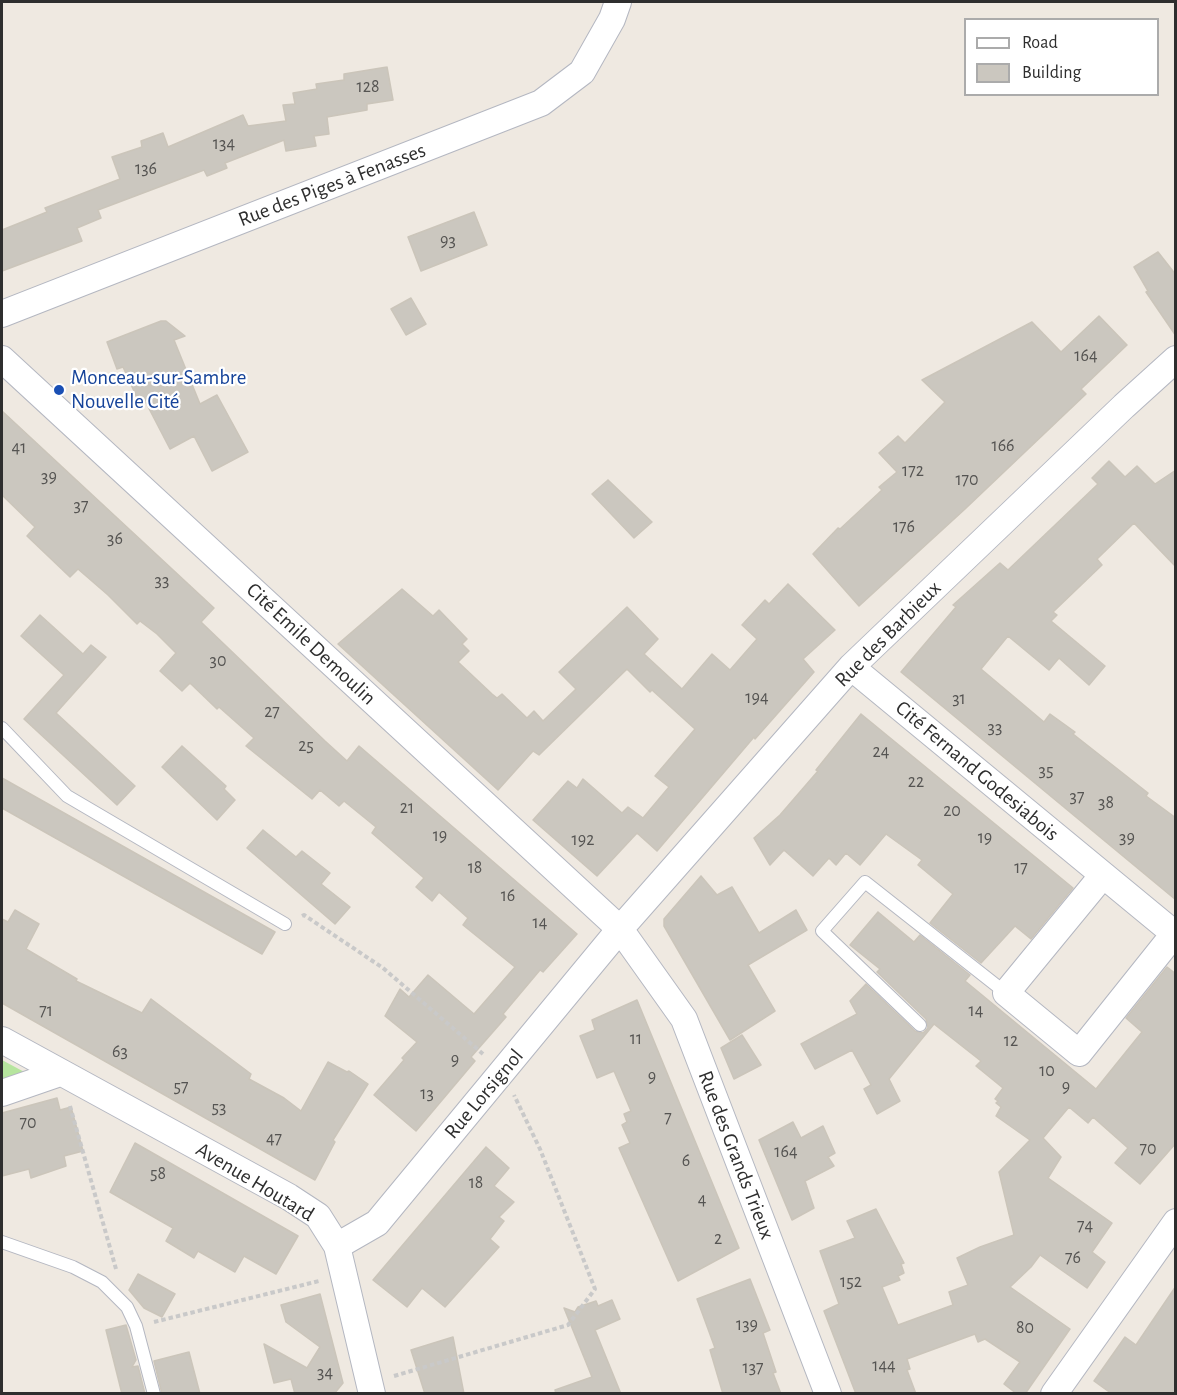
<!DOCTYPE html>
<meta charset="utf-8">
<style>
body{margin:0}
#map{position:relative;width:1177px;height:1395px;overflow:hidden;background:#efe9e1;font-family:"Alegreya Sans",sans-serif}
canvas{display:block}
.frame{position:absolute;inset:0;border:3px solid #2e2e2e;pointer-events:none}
.legend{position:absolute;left:964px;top:18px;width:195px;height:78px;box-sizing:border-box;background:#fff;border:2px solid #ababab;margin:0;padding:8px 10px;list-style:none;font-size:18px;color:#2e2e2e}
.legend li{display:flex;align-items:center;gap:12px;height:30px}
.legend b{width:30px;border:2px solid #ababab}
</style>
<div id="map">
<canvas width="1177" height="1395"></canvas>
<div class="frame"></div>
<ul class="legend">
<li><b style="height:8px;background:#fff"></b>Road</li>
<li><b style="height:16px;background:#cbc7bf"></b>Building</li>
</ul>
</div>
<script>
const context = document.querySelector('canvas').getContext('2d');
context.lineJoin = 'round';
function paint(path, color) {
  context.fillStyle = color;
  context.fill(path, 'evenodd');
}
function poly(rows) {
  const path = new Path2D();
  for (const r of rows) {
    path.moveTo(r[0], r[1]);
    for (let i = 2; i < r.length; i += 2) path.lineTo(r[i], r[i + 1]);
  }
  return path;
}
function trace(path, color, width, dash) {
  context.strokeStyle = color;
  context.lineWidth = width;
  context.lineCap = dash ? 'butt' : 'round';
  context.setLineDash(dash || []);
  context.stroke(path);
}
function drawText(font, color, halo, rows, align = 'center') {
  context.font = font + ' "Alegreya Sans",sans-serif';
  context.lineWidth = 4.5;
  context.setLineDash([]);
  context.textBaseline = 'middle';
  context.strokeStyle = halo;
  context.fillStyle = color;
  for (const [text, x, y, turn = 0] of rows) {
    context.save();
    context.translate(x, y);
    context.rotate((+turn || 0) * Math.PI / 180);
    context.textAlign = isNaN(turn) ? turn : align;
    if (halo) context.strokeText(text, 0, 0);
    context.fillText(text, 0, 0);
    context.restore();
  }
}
const green = poly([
 [2,1060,28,1074,2,1082]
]);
const building = poly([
 [387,67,393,100,367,104,367,110,327,117,329,134,314,136,316,146,286,151,284,140,225,163,227,168,207,176,204,170,98,210,101,218,77,228,82,241,2,271,2,230,47,212,45,208,120,179,112,157,142,147,141,141,163,133,168,147,243,115,248,126,286,121,283,105,295,104,293,93,317,89,316,84,344,80,344,74,387,67],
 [474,212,487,245,421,271,408,237,474,212],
 [1158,252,1176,275,1176,336,1146,292,1148,291,1134,267,1158,252],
 [411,298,426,324,406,335,391,309,411,298],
 [1099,316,1127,345,1081,389,1086,394,965,509,859,606,813,554,838,528,840,529,882,490,879,487,897,472,879,453,898,436,905,443,945,402,922,380,1032,322,1061,352,1099,316],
 [161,321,166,321,185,336,174,340,200,404,217,395,248,452,212,471,194,436,170,449,143,397,138,400,123,367,117,369,107,342,161,321],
 [2,411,214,608,201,622,325,741,347,761,359,746,577,934,543,972,540,970,503,1014,506,1017,471,1057,475,1061,416,1131,374,1095,404,1060,402,1058,417,1042,385,1016,400,989,409,997,428,975,474,1014,515,967,463,925,468,918,439,892,432,901,416,887,424,878,372,833,376,827,344,801,339,806,320,790,312,799,246,746,254,738,219,707,217,709,190,683,182,691,160,671,176,653,157,634,140,621,137,624,108,595,78,569,70,577,27,536,35,527,2,495,2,411],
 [1109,461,1125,477,1137,466,1155,484,1176,470,1176,567,1134,523,1097,559,1102,565,1053,612,1057,615,1051,621,1105,666,1089,685,1059,658,1049,670,1008,636,981,669,1044,722,1050,714,1075,732,1073,734,1148,793,1146,796,1176,818,1176,900,901,672,956,607,953,605,1000,563,1008,570,1098,484,1092,478,1109,461],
 [608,480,652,522,634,538,592,494,608,480],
 [788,584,835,630,803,659,814,672,755,739,754,737,657,851,637,833,597,876,533,820,568,781,577,788,583,779,622,813,628,807,643,818,669,787,655,776,695,729,652,690,650,692,627,669,539,755,533,751,498,790,338,644,402,589,433,616,439,610,467,639,462,644,469,651,458,662,492,694,497,698,502,694,527,718,534,711,543,721,576,689,559,672,627,607,658,639,644,654,682,689,712,654,730,670,757,639,742,625,765,600,769,604,788,584],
 [40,615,83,654,91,645,106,657,56,713,135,786,117,805,24,719,64,675,21,636,40,615],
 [861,714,1073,888,1031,939,1015,926,981,963,930,923,953,894,918,865,922,860,886,834,860,865,846,853,836,865,829,858,813,876,784,850,770,865,754,838,780,815,818,771,816,770,861,714],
 [182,746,226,786,224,789,235,800,217,820,162,767,182,746],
 [2,778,275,932,262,954,2,808,2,778],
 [263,830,296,857,302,851,330,873,321,884,350,907,335,924,247,848,263,830],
 [701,876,717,895,732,887,759,933,796,910,807,930,748,965,775,1011,730,1040,664,926,664,919,701,876],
 [15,910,39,924,26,949,77,979,76,981,142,1013,151,999,251,1074,249,1079,284,1098,301,1111,328,1062,347,1072,349,1071,368,1084,333,1140,335,1142,315,1180,2,1003,2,919,8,922,15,910],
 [878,912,914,942,920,935,970,975,965,981,1096,1089,1142,1032,1126,1018,1167,967,1176,974,1176,1143,1140,1184,1115,1163,1128,1148,1093,1117,1088,1123,1069,1107,1043,1138,1061,1157,1048,1178,1112,1223,1092,1252,1105,1262,1087,1288,1040,1255,1031,1267,1010,1287,1070,1329,1025,1394,1017,1394,1004,1384,1020,1362,985,1339,978,1342,975,1334,907,1359,910,1369,907,1370,916,1394,856,1394,824,1311,839,1304,820,1251,855,1238,847,1221,876,1209,904,1263,901,1264,904,1273,898,1276,900,1280,882,1287,898,1325,953,1305,949,1292,968,1285,957,1258,980,1247,1014,1235,999,1172,1030,1140,996,1116,1001,1107,996,1103,998,1101,995,1099,1003,1088,976,1066,981,1061,934,1024,889,1079,900,1101,877,1114,864,1089,871,1085,852,1050,815,1069,801,1044,857,1014,850,1001,866,984,915,1031,923,1033,928,1028,926,1019,877,972,880,969,850,945,878,912],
 [637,1000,739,1248,678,1281,619,1148,630,1143,622,1125,627,1122,624,1114,631,1111,614,1071,597,1078,580,1036,595,1030,592,1020,637,1000],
 [742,1035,761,1065,734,1079,721,1048,742,1035],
 [57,1098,60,1110,71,1107,83,1151,64,1156,66,1166,31,1178,29,1169,2,1176,2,1113,57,1098],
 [793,1122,801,1138,823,1126,835,1153,828,1157,834,1166,805,1181,814,1208,792,1220,759,1140,793,1122],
 [135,1143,298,1236,276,1274,244,1256,235,1272,198,1251,194,1258,166,1241,173,1228,110,1192,135,1143],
 [486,1147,509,1168,494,1186,514,1202,499,1217,504,1221,490,1239,499,1247,445,1307,422,1288,407,1307,373,1280,486,1147],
 [138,1274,175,1294,162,1317,144,1308,129,1290,138,1274],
 [750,1279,770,1330,763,1333,776,1372,773,1373,781,1394,723,1394,710,1350,715,1348,697,1299,750,1279],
 [1176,1286,1176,1394,1112,1394,1094,1381,1125,1337,1136,1345,1176,1286],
 [320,1294,343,1383,334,1394,295,1394,291,1379,274,1383,264,1344,307,1368,320,1347,286,1322,281,1305,320,1294],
 [612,1300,620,1319,595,1330,621,1394,556,1394,555,1390,592,1377,564,1308,575,1312,578,1307,596,1301,598,1306,612,1300],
 [126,1325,136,1360,132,1367,138,1366,145,1394,122,1394,106,1330,126,1325],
 [453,1337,464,1394,425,1394,411,1350,453,1337],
 [189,1352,200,1394,162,1394,154,1361,189,1352]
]);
const path = poly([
 [302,916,304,915,383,968,483,1054],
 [70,1106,116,1269],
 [154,1322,319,1281],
 [394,1376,568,1325,595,1289,540,1149,514,1095]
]);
const lane = poly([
 [2,728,67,796,285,924],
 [920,1025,822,931,865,882,1006,993],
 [2,1242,73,1267,102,1282,127,1307,136,1326,154,1394]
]);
const street = poly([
 [2,314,541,103,582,72,612,19,618,2],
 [2,359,620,929,684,1019,828,1394],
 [851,667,1176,935],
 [1103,875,1006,993,1079,1053,1174,934],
 [2,1040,289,1197,318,1216,337,1246,372,1394],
 [2,1093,60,1073],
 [337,1246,377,1223,620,929,851,667,1124,406,1176,359],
 [1054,1394,1176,1222]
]);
const markers = [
 [59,390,6,"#1a4fb4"]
];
const numberNames = [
 ["128",368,87],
 ["134",224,144],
 ["136",146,169],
 ["93",448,241],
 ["164",1086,356],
 ["166",1003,446],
 ["41",19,448],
 ["172",913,471],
 ["39",49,477],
 ["170",967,480],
 ["37",81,506],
 ["176",904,527],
 ["36",115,539],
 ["33",162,581],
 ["30",218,661],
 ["194",757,698],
 ["31",959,699],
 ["27",272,712],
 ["33",995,728],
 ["25",306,746],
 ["24",881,752],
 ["35",1046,771],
 ["22",916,782],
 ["37",1077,797],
 ["38",1106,803],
 ["21",407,808],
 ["20",952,811],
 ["19",440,836],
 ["19",985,838],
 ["39",1127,838],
 ["192",583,840],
 ["18",475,868],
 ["17",1021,868],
 ["16",508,896],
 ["14",540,923],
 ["71",46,1011],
 ["14",976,1011],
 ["11",636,1039],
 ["12",1011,1041],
 ["63",120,1052],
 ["9",455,1060],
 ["10",1047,1071],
 ["9",652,1077],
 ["57",181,1087],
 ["9",1066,1087],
 ["13",427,1094],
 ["53",219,1108],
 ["7",668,1118],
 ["70",28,1123],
 ["47",274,1139],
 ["70",1148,1149],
 ["164",786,1152],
 ["6",686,1161],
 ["58",158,1174],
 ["18",476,1183],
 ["4",702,1200],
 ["74",1085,1226],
 ["2",718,1239],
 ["76",1073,1258],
 ["152",851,1282],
 ["139",747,1325],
 ["80",1025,1328],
 ["144",884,1366],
 ["137",753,1368],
 ["34",325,1373]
];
const streetNames = [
 ["Rue des Piges à Fenasses",332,185,-21],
 ["Rue des Barbieux",888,634,-45],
 ["Cité Emile Demoulin",311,644,43],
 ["Cité Fernand Godesiabois",977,771,40],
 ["Rue Lorsignol",484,1094,-50],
 ["Rue des Grands Trieux",736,1155,69],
 ["Avenue Houtard",255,1182,31]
];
const transitNames = [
 ["Monceau-sur-Sambre",71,378],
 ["Nouvelle Cité",71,402]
];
paint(green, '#b6e59e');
paint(building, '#cbc7bf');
trace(building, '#cbc5ba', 1.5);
trace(lane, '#b4b7c1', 14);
trace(street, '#b4b7c1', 28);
trace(path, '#c9c9c9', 4, [4.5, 3]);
trace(lane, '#fff', 12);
trace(street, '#fff', 26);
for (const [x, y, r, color] of markers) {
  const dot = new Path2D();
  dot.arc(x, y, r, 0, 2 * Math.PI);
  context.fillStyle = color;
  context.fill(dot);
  trace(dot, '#fff', 2);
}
drawText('18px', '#555452', null, numberNames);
drawText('21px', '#2e2e2e', '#fff', streetNames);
drawText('21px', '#164399', '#fff', transitNames, 'left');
</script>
